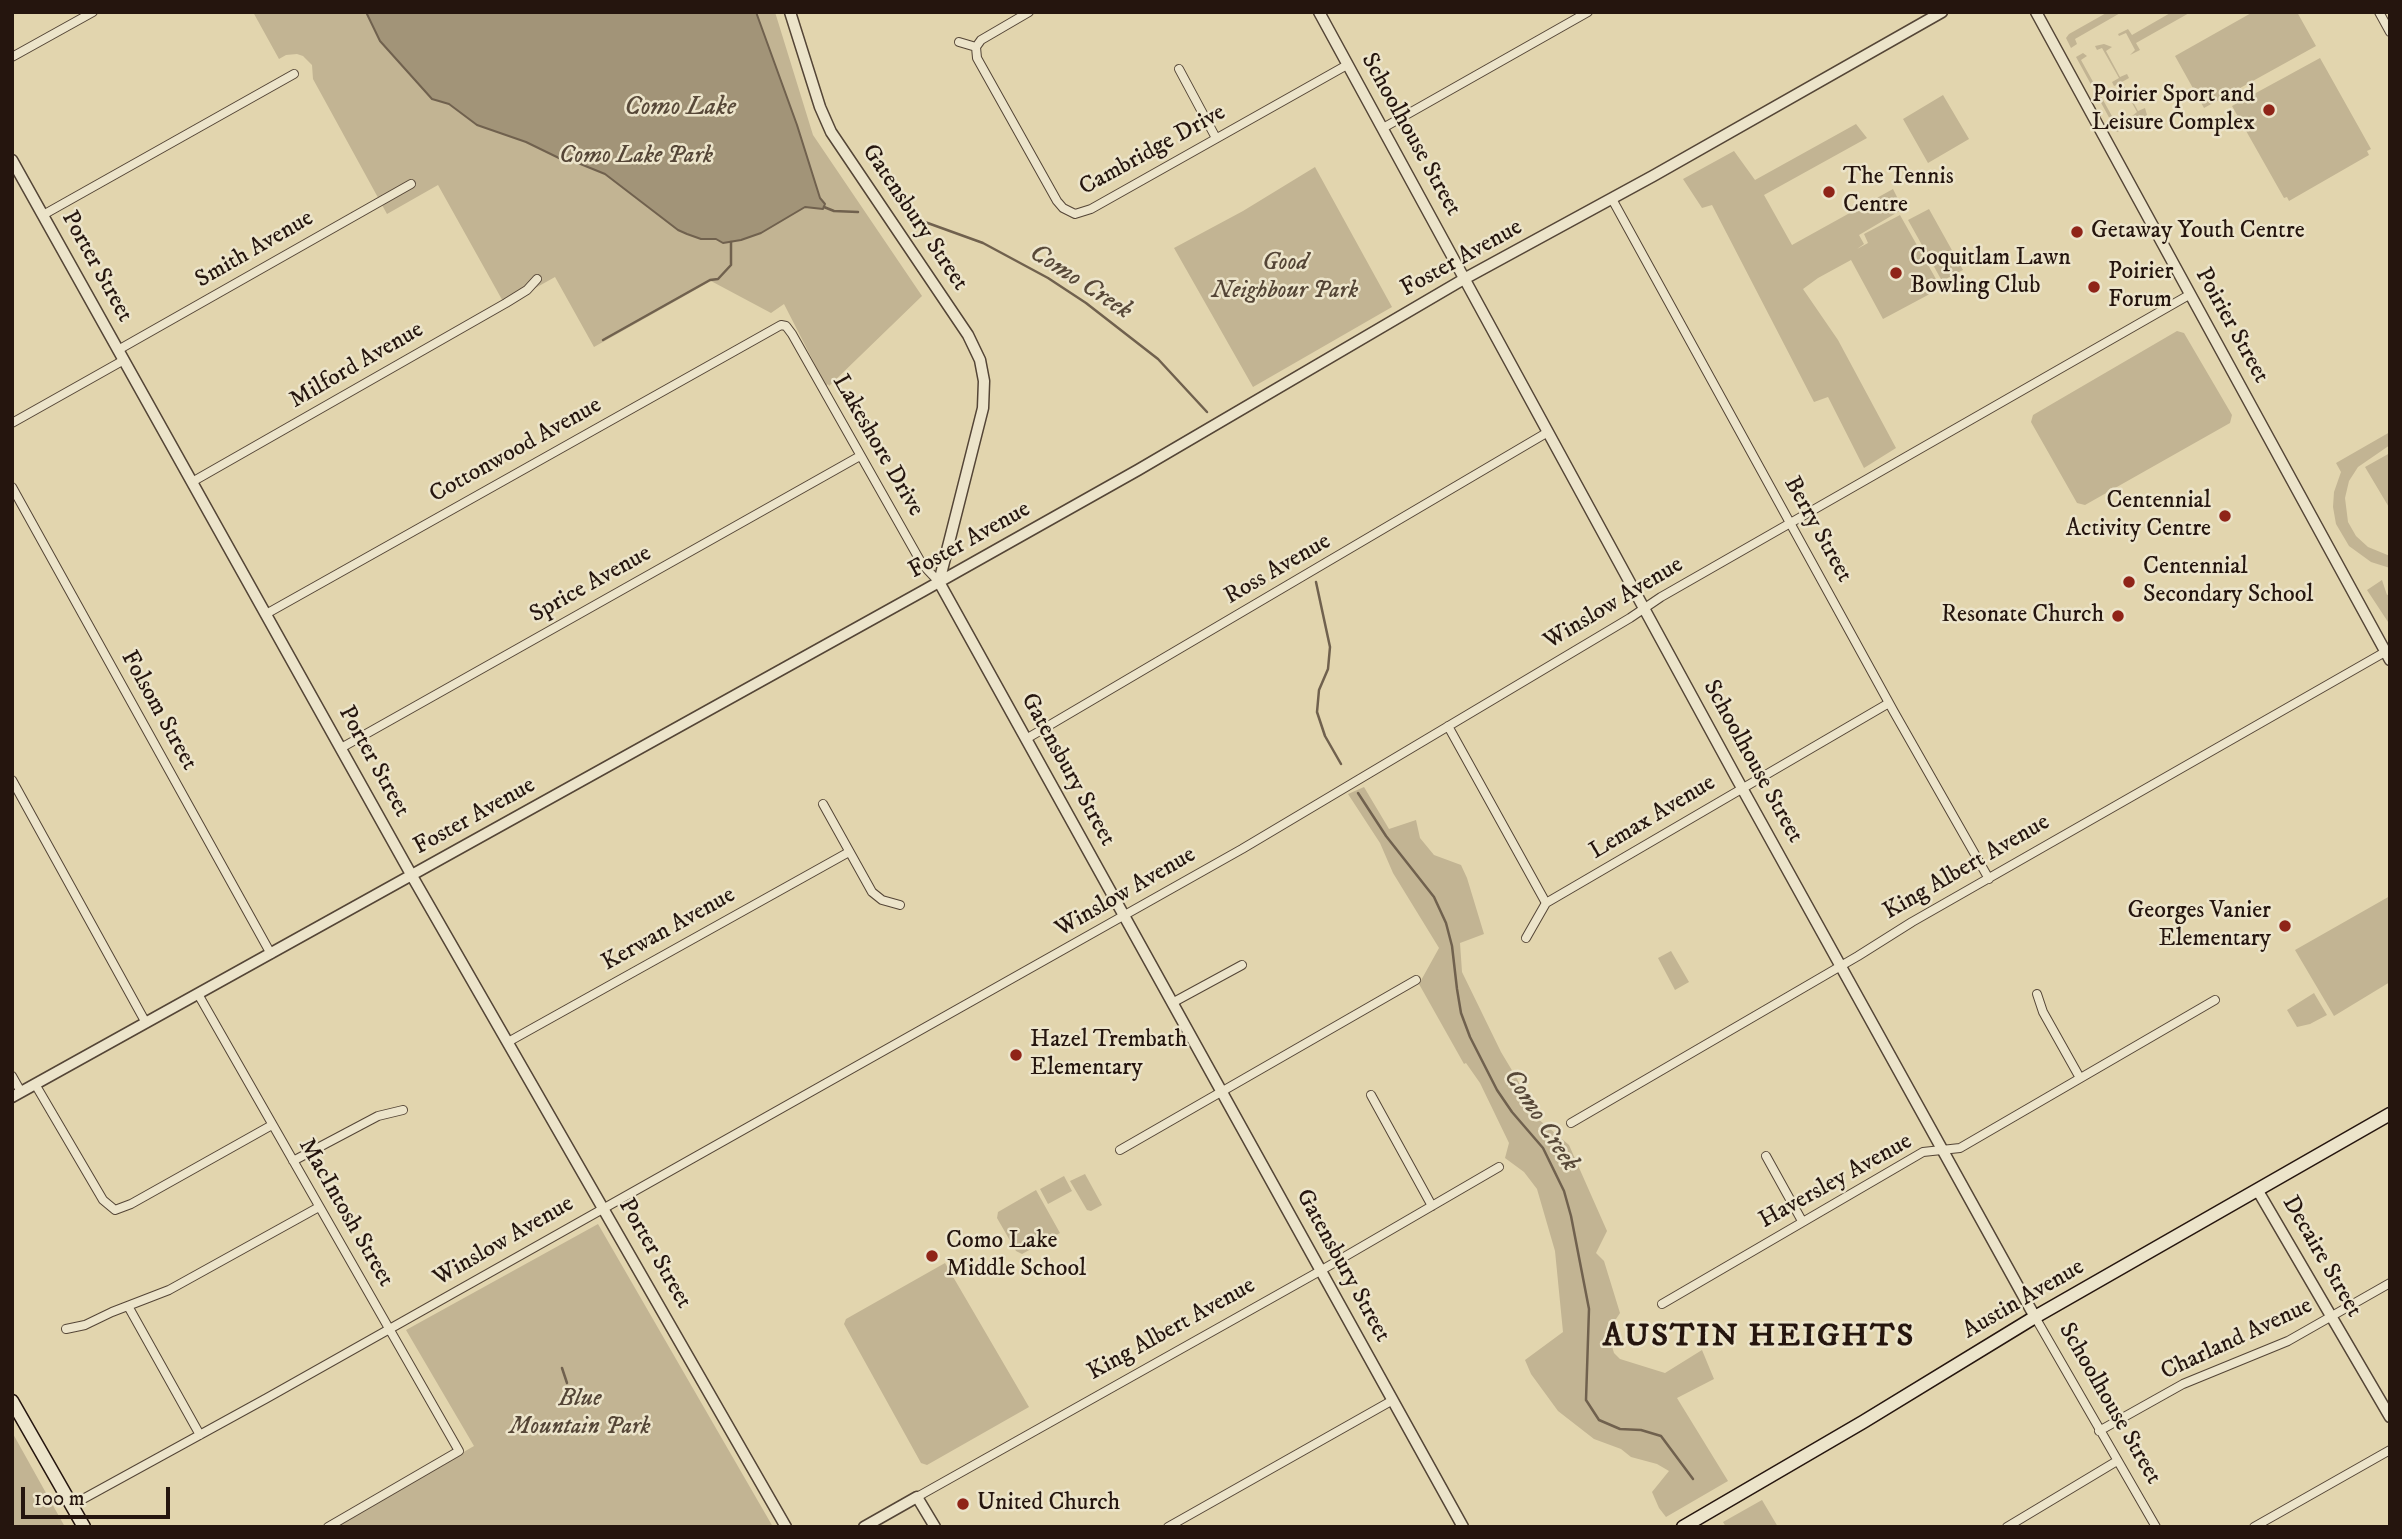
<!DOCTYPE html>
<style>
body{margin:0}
#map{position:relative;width:2402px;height:1539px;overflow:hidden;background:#e2d5ae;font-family:"IM FELL DW Pica",serif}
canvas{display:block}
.frame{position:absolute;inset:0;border:14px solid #25150e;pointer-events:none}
.scale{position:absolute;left:21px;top:1487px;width:149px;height:32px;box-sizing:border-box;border:4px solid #25150e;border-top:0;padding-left:9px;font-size:21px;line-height:24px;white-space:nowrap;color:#25150e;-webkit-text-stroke:5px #ece4ca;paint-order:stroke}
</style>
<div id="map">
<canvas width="2402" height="1539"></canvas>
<div class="frame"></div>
<div class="scale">100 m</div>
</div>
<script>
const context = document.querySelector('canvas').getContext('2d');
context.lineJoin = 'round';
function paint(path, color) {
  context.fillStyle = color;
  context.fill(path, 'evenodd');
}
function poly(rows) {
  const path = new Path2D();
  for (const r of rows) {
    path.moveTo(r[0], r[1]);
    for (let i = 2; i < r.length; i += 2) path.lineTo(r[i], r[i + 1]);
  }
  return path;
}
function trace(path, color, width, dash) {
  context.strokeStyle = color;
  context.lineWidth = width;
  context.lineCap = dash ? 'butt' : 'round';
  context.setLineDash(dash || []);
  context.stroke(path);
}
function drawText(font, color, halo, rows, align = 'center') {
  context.font = font + ' "IM FELL DW Pica",serif';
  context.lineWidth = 5;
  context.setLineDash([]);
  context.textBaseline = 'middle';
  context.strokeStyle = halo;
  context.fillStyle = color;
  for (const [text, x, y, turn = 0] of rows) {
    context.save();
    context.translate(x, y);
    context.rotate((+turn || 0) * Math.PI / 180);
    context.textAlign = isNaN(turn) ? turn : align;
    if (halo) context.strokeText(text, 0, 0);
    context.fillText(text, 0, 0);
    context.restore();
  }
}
const green = poly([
 [253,12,775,12,813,135,922,296,829,386,828,384,826,386,784,304,771,313,711,281,594,347,555,277,505,305,438,185,387,214,313,79,312,65,303,56,297,54,286,55,279,59],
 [2108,12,2122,12,2075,39,2077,44,2071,48,2066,38,2069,34],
 [2172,12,2191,12,2136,43,2140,50,2130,55,2135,50,2126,33,2119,36,2118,34,2128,29,2132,35],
 [2253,12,2297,12,2316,46,2204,108,2175,56],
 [2104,44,2112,47,2106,51,2120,77,2127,74,2129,78,2122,82,2138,111,2145,108,2147,115,2143,121,2133,120,2131,117,2137,112,2121,83,2114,86,2112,82,2119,78,2102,48,2097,50,2095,46],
 [2083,53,2087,56,2081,60,2118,127,2124,125,2125,128,2117,132,2076,57],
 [2320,58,2371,149,2367,151,2369,155,2289,201,2287,197,2284,198,2232,106],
 [1943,95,1969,139,1928,163,1903,119],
 [1856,124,1867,138,1764,195,1792,245,1893,189,1903,209,1859,235,1864,244,1857,249,1868,243,1864,234,1900,215,1941,288,1883,319,1851,260,1818,278,1803,289,1838,340,1896,448,1864,468,1828,397,1814,402,1712,205,1702,208,1683,179,1734,151,1755,180],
 [1315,167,1392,307,1253,387,1174,248,1243,211],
 [1929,209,1963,270,1942,281,1908,220],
 [2177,331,2184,333,2232,415,2230,423,2085,505,2077,503,2031,422,2033,415],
 [2390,432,2390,445,2358,467,2349,481,2345,498,2348,522,2356,536,2368,547,2390,556,2390,568,2371,562,2349,546,2336,524,2333,507,2334,492,2341,472,2336,463],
 [2390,453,2390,509,2365,467],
 [2382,580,2387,595,2390,594,2390,625,2367,590],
 [1364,787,1389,829,1416,820,1420,838,1434,855,1461,865,1467,878,1484,934,1460,943,1462,972,1501,1052,1516,1077,1537,1118,1569,1145,1607,1231,1596,1253,1604,1261,1620,1313,1612,1325,1609,1337,1614,1353,1620,1359,1665,1373,1702,1350,1714,1379,1677,1398,1728,1481,1666,1517,1659,1508,1652,1492,1669,1471,1657,1464,1631,1457,1621,1449,1594,1439,1558,1411,1531,1374,1525,1360,1563,1332,1555,1251,1537,1189,1524,1172,1505,1158,1509,1143,1480,1083,1466,1063,1464,1064,1419,984,1439,948,1393,873,1380,843,1348,794],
 [2390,896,2390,982,2334,1016,2295,950],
 [1671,951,1689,982,1675,990,1658,958],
 [2314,993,2327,1015,2310,1024,2297,1027,2287,1010],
 [1085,1174,1102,1205,1091,1211,1087,1210,1070,1181],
 [1064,1176,1072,1191,1048,1204,1040,1189],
 [1036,1190,1060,1233,1022,1254,1016,1251,997,1218,998,1212],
 [598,1224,773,1527,334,1527,474,1446,406,1330],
 [945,1263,1029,1407,927,1465,921,1463,844,1324,846,1319],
 [12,1432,65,1527,12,1527],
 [1762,1500,1778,1527,1726,1527,1723,1522]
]);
const water = poly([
 [366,12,756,12,797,125,820,198,825,204,823,209,805,207,761,233,741,240,723,243,716,239,701,239,687,234,678,230,605,174,573,161,565,161,526,142,477,125,449,104,432,99,380,41,366,12]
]);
const stream = poly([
 [824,207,834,211,858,212],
 [911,217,983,243,1048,278,1086,303,1158,359,1207,412],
 [603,340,710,280,718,279,731,265,731,242],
 [1316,582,1330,647,1328,669,1319,690,1317,712,1325,736,1341,764],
 [1358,793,1386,836,1434,897,1446,923,1452,946,1457,989,1461,1013,1470,1037,1497,1090,1512,1112,1543,1148,1564,1191,1571,1216,1589,1309,1586,1400,1599,1420,1620,1429,1641,1430,1661,1436,1693,1479],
 [562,1368,567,1383]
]);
const minor = poly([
 [2379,12,2390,32],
 [959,42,976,47],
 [976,47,977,58,1057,201,1063,208,1075,214,1091,209,1347,65],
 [976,47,981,40,1029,12],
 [12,57,93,12],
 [1179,69,1216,138],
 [1383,128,1588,12],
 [1612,199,1894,712,1989,879],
 [43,215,294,74],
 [118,350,411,184],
 [12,423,124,360],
 [192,482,506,303,527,290,537,279],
 [12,487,271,954],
 [266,614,781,325,786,326,792,334,922,564,939,582],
 [1448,726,1546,903,1526,938],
 [1026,739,1548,432],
 [341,748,860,456],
 [12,780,146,1023],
 [823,804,872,892,882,900,900,905],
 [1546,903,1889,703],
 [198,994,459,1451,328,1527],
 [2037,994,2043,1012,2080,1078],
 [1172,1003,1242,965],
 [508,1042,849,852],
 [12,1076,21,1092],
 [35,1084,103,1200,115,1210,131,1204,272,1125],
 [1371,1095,1432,1206],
 [1571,1123,1858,956,1912,922,2385,652],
 [1120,1150,1416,980],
 [1766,1156,1802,1221],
 [293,1161,378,1116,403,1110],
 [1662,1304,1923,1152,1960,1148,2215,1000],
 [128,1306,200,1435],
 [2035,1317,2156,1527],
 [66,1329,85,1325,112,1312,169,1290,319,1207],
 [2099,1431,2183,1384,2288,1341,2390,1283],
 [917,1497,1320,1271,1499,1167],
 [72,1505,267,1398,1242,849,1630,618,1661,597,2189,295],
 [1168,1527,1393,1400],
 [2007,1527,2117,1461],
 [2254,1527,2390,1450]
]);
const tertiary = poly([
 [790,12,820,107,831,132,968,335,980,360,984,381,983,408,939,582,1463,1527],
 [1319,12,1737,779,2035,1317],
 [2036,12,2390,660],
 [12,160,412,876,786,1527],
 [12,1097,923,591,1138,470,1464,279,1653,176,1942,12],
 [2258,1191,2390,1417],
 [864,1527,917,1497,935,1527]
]);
const secondary = poly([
 [12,1401,84,1527],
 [1683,1527,1863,1422,2035,1317,2390,1114]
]);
const markers = [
 [2269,110,7,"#8f2418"],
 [1829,192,7,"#8f2418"],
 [2077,232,7,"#8f2418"],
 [1896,273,7,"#8f2418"],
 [2094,287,7,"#8f2418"],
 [2225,516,7,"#8f2418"],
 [2129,582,7,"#8f2418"],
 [2118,616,7,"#8f2418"],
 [2285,926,7,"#8f2418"],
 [1016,1055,7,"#8f2418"],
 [932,1256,7,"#8f2418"],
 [963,1504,7,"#8f2418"]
];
const poiNames = [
 ["Poirier Sport and",2255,96,"right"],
 ["Leisure Complex",2255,124,"right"],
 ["The Tennis",1843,178],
 ["Centre",1843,206],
 ["Getaway Youth Centre",2091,232],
 ["Coquitlam Lawn",1910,259],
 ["Bowling Club",1910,287],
 ["Poirier",2108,273],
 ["Forum",2108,301],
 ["Centennial",2211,502,"right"],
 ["Activity Centre",2211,530,"right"],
 ["Centennial",2143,568],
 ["Secondary School",2143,596],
 ["Resonate Church",2104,616,"right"],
 ["Georges Vanier",2271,912,"right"],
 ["Elementary",2271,940,"right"],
 ["Hazel Trembath",1030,1041],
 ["Elementary",1030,1069],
 ["Como Lake",946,1242],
 ["Middle School",946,1270],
 ["United Church",977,1504]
];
const streetNames = [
 ["Schoolhouse Street",1410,135,61],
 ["Cambridge Drive",1153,151,-29],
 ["Gatensbury Street",914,218,56],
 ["Smith Avenue",255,250,-30],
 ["Foster Avenue",1462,259,-29],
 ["Porter Street",96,267,61],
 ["Poirier Street",2231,326,61],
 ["Milford Avenue",357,366,-30],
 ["Lakeshore Drive",877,446,60],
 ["Cottonwood Avenue",516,451,-29],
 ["Berry Street",1817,530,61],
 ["Foster Avenue",970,541,-29],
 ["Ross Avenue",1278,570,-30],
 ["Sprice Avenue",591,585,-29],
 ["Winslow Avenue",1614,604,-31],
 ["Folsom Street",158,711,61],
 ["Porter Street",373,762,61],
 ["Schoolhouse Street",1752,762,61],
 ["Gatensbury Street",1067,770,61],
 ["Foster Avenue",475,817,-29],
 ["Lemax Avenue",1653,818,-31],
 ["King Albert Avenue",1967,868,-30],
 ["Winslow Avenue",1126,893,-30],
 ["Kerwan Avenue",669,930,-29],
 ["Haversley Avenue",1836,1182,-29],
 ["MacIntosh Street",345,1213,60],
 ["Winslow Avenue",504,1242,-30],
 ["Porter Street",654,1254,60],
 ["Decaire Street",2321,1257,60],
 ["Gatensbury Street",1342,1266,61],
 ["Austin Avenue",2024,1300,-30],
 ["King Albert Avenue",1172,1330,-29],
 ["Charland Avenue",2237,1340,-25],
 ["Schoolhouse Street",2109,1404,60]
];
const parkNames = [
 ["Como Lake Park",636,157],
 ["Good",1285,264],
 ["Neighbour Park",1285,292],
 ["Blue",580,1400],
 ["Mountain Park",580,1428]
];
const waterNames = [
 ["Como Lake",680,109],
 ["Como Creek",1080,283,33],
 ["Como Creek",1540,1121,57]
];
const districtNames = [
 ["AUSTIN HEIGHTS",1759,1338]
];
paint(green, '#c2b493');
paint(water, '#a29478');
trace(water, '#70614e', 2);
trace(stream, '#70614e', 2.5);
trace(minor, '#544536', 10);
trace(tertiary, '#544536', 13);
trace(secondary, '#25150e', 15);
trace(minor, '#ece4ca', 8);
trace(tertiary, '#ece4ca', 10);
trace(secondary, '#ece4ca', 12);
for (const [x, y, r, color] of markers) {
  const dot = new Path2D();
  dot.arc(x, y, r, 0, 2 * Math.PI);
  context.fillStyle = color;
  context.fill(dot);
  trace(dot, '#ece4ca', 2.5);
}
drawText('24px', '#25150e', '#ece4ca', poiNames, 'left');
drawText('24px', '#25150e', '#ece4ca', streetNames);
drawText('italic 24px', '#544536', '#ece4ca', parkNames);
drawText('italic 26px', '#574838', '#ece4ca', waterNames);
context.letterSpacing = '2px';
drawText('bold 32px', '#25150e', '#ece4ca', districtNames);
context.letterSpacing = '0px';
</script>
